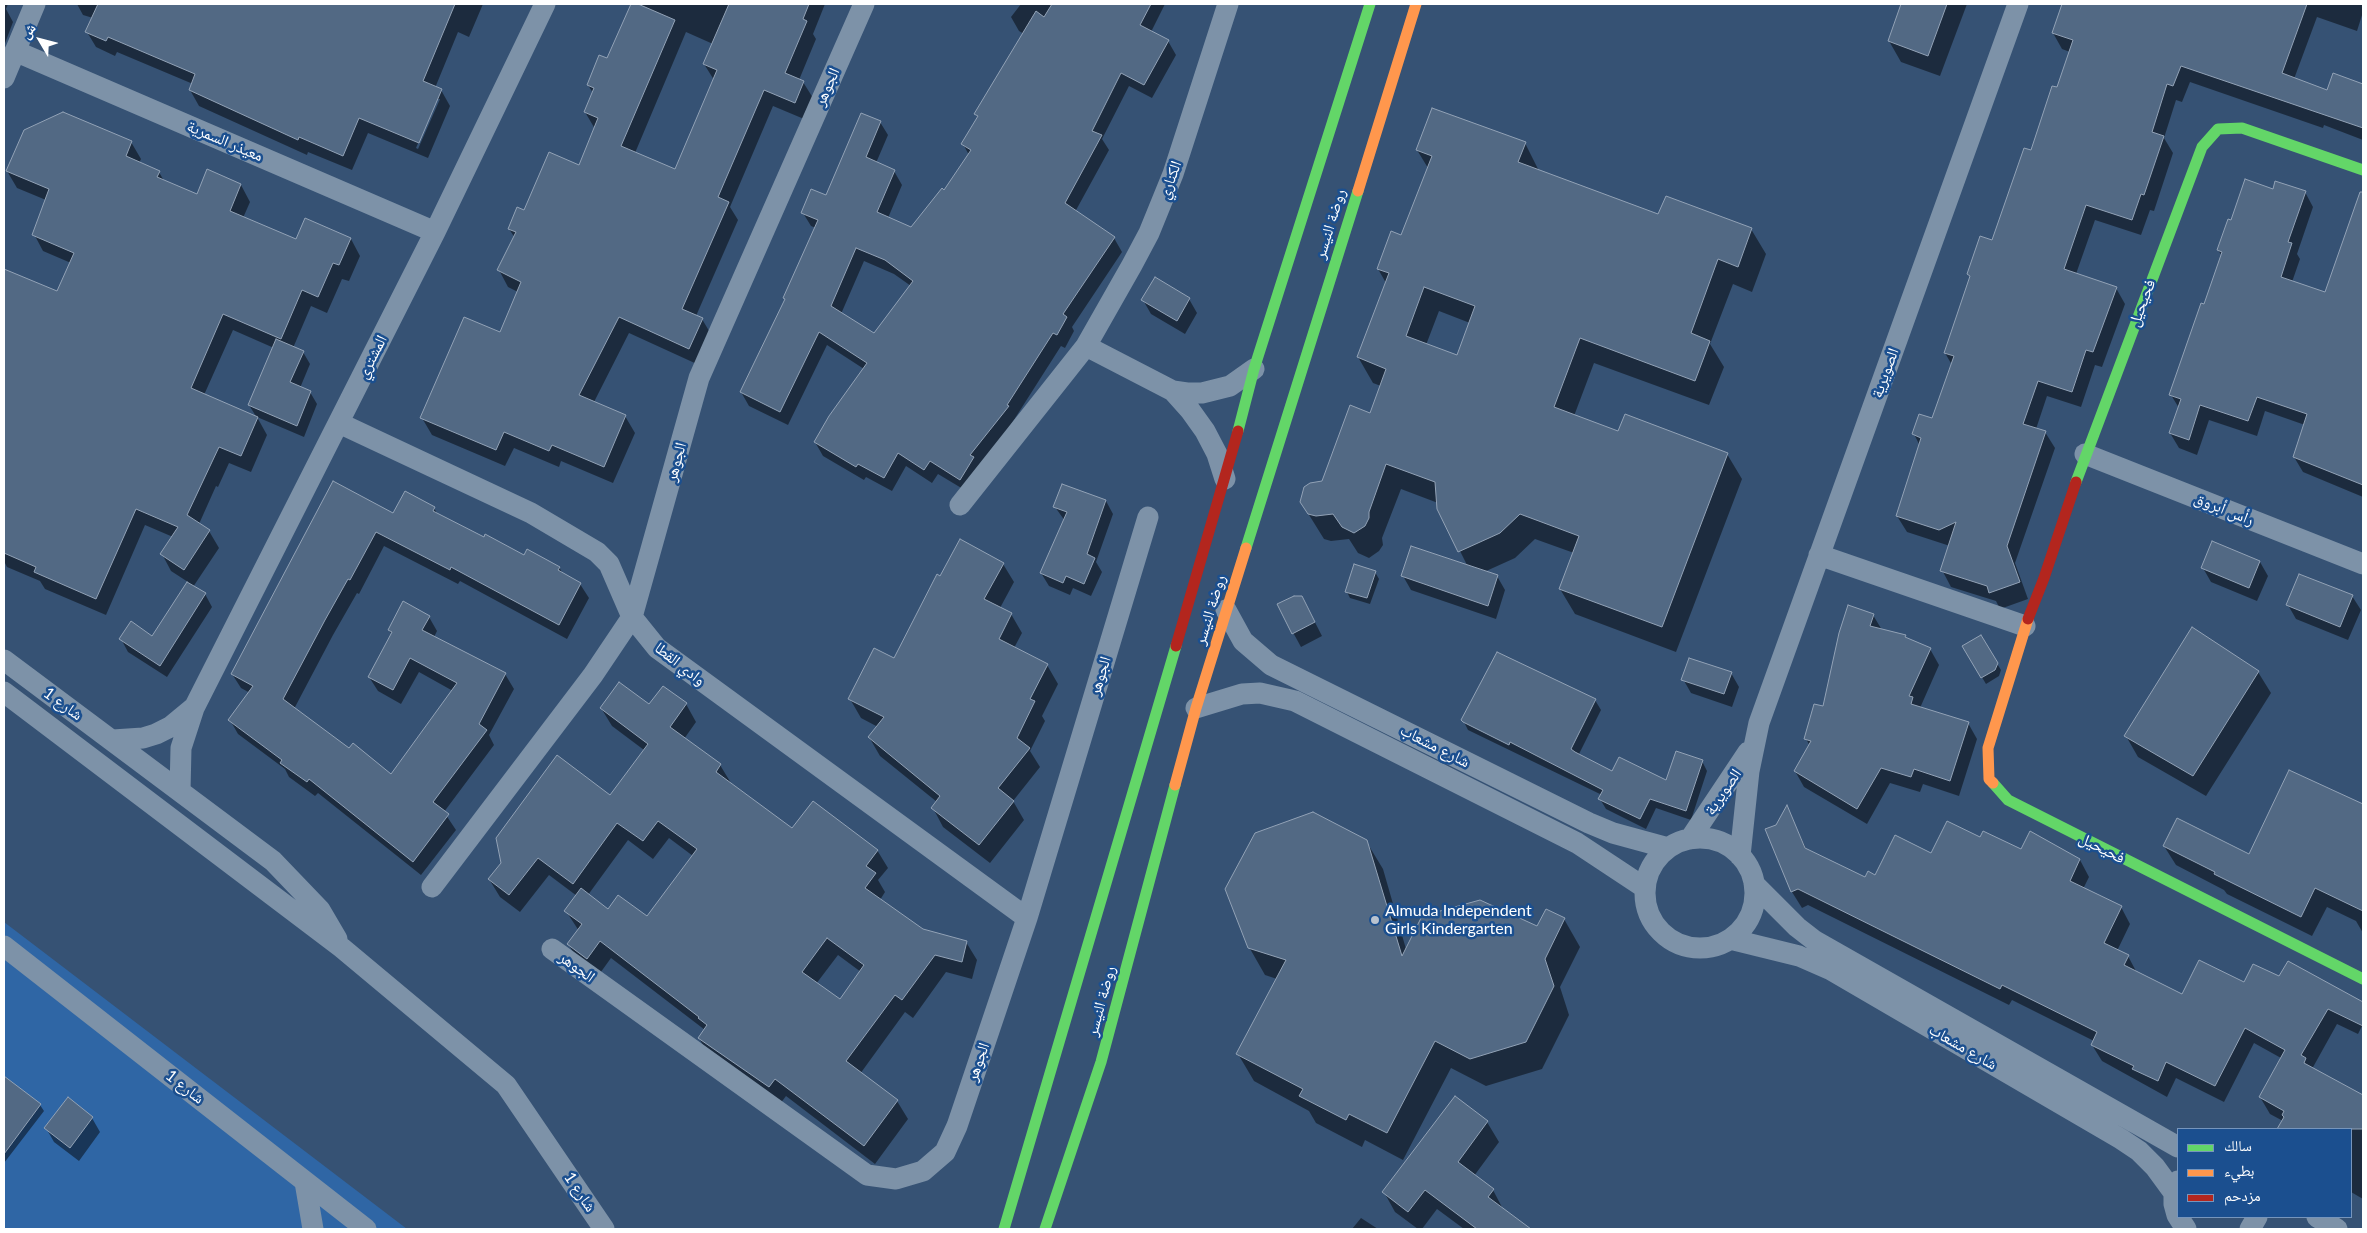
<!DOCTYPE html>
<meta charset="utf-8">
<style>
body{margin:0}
#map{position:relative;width:2367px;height:1233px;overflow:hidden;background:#365274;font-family:Lato,"Noto Naskh Arabic",sans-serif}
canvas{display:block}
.frame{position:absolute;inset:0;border:5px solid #fff;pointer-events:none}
.legend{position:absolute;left:2177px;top:1128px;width:175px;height:90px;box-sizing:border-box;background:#1b4f8f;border:1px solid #7695bc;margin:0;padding:6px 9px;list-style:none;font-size:15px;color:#fff}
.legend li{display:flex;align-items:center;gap:10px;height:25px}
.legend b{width:25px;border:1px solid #7695bc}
.north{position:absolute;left:15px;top:15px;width:50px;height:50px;-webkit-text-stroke:4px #1b4f8f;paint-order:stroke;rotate:307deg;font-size:14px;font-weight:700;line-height:20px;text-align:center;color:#fff}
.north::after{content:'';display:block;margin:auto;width:18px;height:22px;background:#fff;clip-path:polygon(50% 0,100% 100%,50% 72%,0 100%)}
</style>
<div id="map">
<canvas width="2367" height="1233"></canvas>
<div class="frame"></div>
<ul class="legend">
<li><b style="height:6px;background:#63d668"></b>سالك</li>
<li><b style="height:6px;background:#ff974d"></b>بطيء</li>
<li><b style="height:6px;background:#b3261e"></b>مزدحم</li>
</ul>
<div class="north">ش</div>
</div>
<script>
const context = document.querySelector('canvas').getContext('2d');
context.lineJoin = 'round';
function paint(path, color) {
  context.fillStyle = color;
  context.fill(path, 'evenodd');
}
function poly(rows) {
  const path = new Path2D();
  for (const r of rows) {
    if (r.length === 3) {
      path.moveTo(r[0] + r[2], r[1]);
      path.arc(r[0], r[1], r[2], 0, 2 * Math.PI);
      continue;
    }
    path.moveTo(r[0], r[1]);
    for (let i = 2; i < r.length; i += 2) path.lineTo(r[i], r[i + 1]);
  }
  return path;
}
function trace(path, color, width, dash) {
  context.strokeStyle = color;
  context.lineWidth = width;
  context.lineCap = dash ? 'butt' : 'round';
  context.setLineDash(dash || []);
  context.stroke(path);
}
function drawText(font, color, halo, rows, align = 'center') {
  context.font = font + ' Lato,"Noto Naskh Arabic",sans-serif';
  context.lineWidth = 5;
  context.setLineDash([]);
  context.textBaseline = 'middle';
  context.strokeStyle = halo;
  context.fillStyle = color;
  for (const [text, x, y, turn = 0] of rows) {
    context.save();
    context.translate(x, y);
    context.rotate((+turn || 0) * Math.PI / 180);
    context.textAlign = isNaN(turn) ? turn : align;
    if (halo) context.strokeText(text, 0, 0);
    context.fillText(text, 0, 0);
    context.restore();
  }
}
const green = poly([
 [4,922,407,1229,4,1229]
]);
const shadow = poly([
 [4,4,8,4,6,9,13,22,4,46],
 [77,4,483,4,469,37,458,32,435,88,441,90,450,106,428,158,368,133,352,170,308,152,307,155,199,106,190,90,193,84,117,52,115,56,96,47,87,32,93,18,83,15],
 [437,99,440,99,418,149,416,148],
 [632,4,825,4,813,34,816,39,799,80,803,82,813,98,804,119,773,106,730,207,738,220,696,316,702,319,712,336,699,365,629,333,594,402,625,416,635,433,613,483,561,461,559,467,514,448,505,466,432,435,422,418,500,334,518,292,508,287,499,270,515,238,509,229,524,211,580,167,595,129,585,112,593,93,588,85,608,60],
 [686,32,713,44,704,64,714,80,676,170,635,153],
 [1021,4,1165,4,1151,32,1168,41,1176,55,1152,98,1129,86,1102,139,1109,150,1075,212,1114,238,1122,252,1072,327,1074,331,1065,348,1061,346,968,492,938,474,932,483,906,466,892,491,866,477,864,480,823,456,815,442,864,369,827,345,788,425,749,406,741,392,786,300,816,228,811,226,803,213,826,197,880,122,888,135,876,163,894,171,902,185,888,218,912,228,944,191,969,155,963,144,978,118,976,114,1024,34,1019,31,1011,17],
 [864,261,894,274,911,286,874,335,841,314],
 [1903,4,1967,4,1940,76,1901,62,1889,41],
 [2071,4,2363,4,2363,12,2357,31,2317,17,2294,79,2328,91,2334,75,2363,85,2363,140,2324,125,2323,128,2190,82,2182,102,2176,100,2164,138,2173,153,2154,211,2150,210,2141,235,2095,220,2076,274,2116,288,2125,304,2102,367,2095,365,2081,407,2047,396,2036,429,2045,432,2055,448,2015,563,2028,599,2000,609,1996,601,1951,587,1942,570,1950,546,1907,532,1897,516,1920,446,1914,434,1933,420,1952,365,1945,353,1971,279,1968,274,1993,242,2057,89,2070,52,2062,49,2053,33],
 [24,131,131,142,141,159,139,163,159,172,164,181,198,195,241,185,250,202,243,218,297,241,351,239,360,256,349,281,342,279,327,313,311,306,293,348,303,352,310,364,300,388,310,392,317,404,304,437,257,417,267,435,251,472,229,463,218,487,216,486,199,524,209,531,219,548,193,587,205,594,212,607,167,677,128,652,121,639,153,638,188,582,171,571,162,554,173,537,145,525,106,615,45,589,40,581,7,567,4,561,4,535,20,497,4,490,4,270,58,293,71,263,43,251,34,234,46,200,17,188,7,171],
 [233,330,274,348,249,405,257,418,204,395],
 [1525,143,1539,171,1659,216,1751,229,1766,254,1752,292,1733,284,1710,344,1724,367,1709,405,1594,363,1574,416,1619,432,1727,454,1742,479,1676,652,1575,614,1560,589,1574,553,1535,539,1515,558,1484,572,1497,576,1505,590,1496,619,1411,590,1403,576,1468,567,1439,509,1438,503,1401,489,1382,538,1383,545,1379,551,1369,558,1358,553,1349,539,1331,541,1324,539,1301,502,1323,482,1370,414,1381,386,1373,383,1358,357,1386,283,1378,269,1402,237,1428,168,1417,150],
 [1439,311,1470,323,1457,356,1426,345],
 [2273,190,2305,192,2313,207,2297,254,2300,259,2292,282,2326,294,2348,230,2363,235,2363,497,2303,472,2294,457,2305,425,2265,411,2257,436,2209,420,2197,455,2179,448,2170,433,2179,408,2171,395,2222,256,2218,250,2232,221],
 [1189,299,1197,313,1185,334,1151,314,1143,300],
 [334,482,394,515,434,508,438,515,484,539,524,556,559,567,563,574,580,584,589,598,567,639,460,581,458,584,384,546,359,594,357,593,333,635,294,709,349,750,391,775,453,691,419,672,401,704,378,691,369,677,392,635,389,630,429,617,437,631,434,637,505,674,514,689,489,735,494,745,444,812,456,830,421,875,318,793,315,796,289,777,285,769,238,734,230,720,250,693,241,688,232,674],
 [1106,501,1113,514,1096,562,1102,572,1091,596,1073,588,1070,595,1049,586,1041,573,1065,521,1055,507],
 [2260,562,2268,576,2257,601,2211,582,2203,568],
 [1003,564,1014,582,1000,608,1011,614,1022,633,1014,648,1047,665,1058,684,1042,716,1045,721,1030,751,1040,767,1013,801,1024,820,990,863,943,827,933,808,937,802,880,756,869,737,878,727,861,718,850,699,895,660,940,578],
 [1375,572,1379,579,1370,604,1350,598,1347,592],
 [2352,596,2361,610,2348,640,2296,619,2288,605],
 [1302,597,1322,636,1301,647,1278,605],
 [1873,615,1882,630,1905,636,1907,639,1930,649,1939,665,1920,708,1968,723,1977,739,1959,796,1923,784,1920,792,1890,783,1867,824,1804,787,1795,771,1810,746,1806,739],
 [1980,636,2001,670,1999,676,1986,684,1964,647],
 [1498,653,1595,700,1601,710,1578,756,1612,773,1667,782,1702,761,1707,771,1691,820,1656,808,1646,829,1606,809,1600,799,1602,795,1468,730,1463,720],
 [2258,672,2271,693,2206,796,2138,757,2126,736],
 [1731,673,1739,687,1732,707,1691,693,1683,679],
 [686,704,696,722,684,739,720,765,731,783,792,830,877,850,888,868,878,880,885,892,880,900,922,930,966,942,977,960,972,979,946,972,913,1018,905,1012,860,1074,897,1101,908,1119,875,1164,786,1096,780,1104,709,1056,699,1038,705,1030,611,958,598,976,579,962,569,945,579,931,566,911,577,896,549,875,520,912,500,897,489,879,610,796,644,750,612,726,601,708],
 [669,838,693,856,647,918,608,911,588,895,628,840,653,859],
 [838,955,861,972,840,1001,816,984],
 [2289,771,2363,806,2363,933,2356,921,2327,907,2312,936,2227,894,2224,890,2176,865,2164,846,2250,856],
 [1787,807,1807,851,1865,879,1981,838,2022,851,2031,833,2080,860,2089,877,2083,889,2121,907,2130,924,2117,951,2128,956,2137,973,2182,996,2279,978,2357,1000,2363,1011,2363,1024,2358,1034,2337,1024,2312,1069,2363,1096,2363,1199,2351,1192,2351,1129,2279,1129,2283,1121,2270,1114,2260,1097,2281,1058,2254,1043,2224,1102,2176,1078,2167,1097,2102,1061,2092,1045,2094,1041,2012,1000,2009,1005,1808,905,1802,908,1792,892,1767,829,1776,826],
 [1366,841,1383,869,1406,949,1538,928,1564,919,1580,947,1560,987,1569,1015,1542,1069,1486,1086,1451,1068,1403,1160,1365,1140,1362,1147,1316,1123,1309,1111,1254,1081,1238,1054,1277,979,1265,975,1249,947],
 [4,1077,40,1105,44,1111,4,1163],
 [1455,1098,1487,1122,1499,1142,1474,1176,1493,1190,1504,1211,1529,1229,1464,1229,1437,1209,1422,1229,1418,1229,1395,1212,1384,1192],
 [68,1099,92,1118,100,1132,79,1161,54,1142,46,1128],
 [1361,1218,1378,1229,1352,1229]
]);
const building = poly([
 [98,4,455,4,423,81,442,89,419,143,359,118,343,156,299,137,298,140,189,90,195,74,108,37,106,41,85,32,98,4],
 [631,4,638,4,675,20,621,146,675,169,717,70,703,64,729,4,809,4,803,19,807,21,785,73,804,81,795,103,764,90,718,197,729,202,682,309,703,318,689,349,619,317,579,395,626,415,604,467,552,445,549,451,504,432,496,450,420,418,464,317,500,332,521,282,497,270,516,232,508,229,517,207,524,210,549,152,579,165,598,118,584,112,594,88,587,85,599,55,607,58,631,4],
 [1052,4,1151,4,1140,25,1169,40,1144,85,1121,73,1092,131,1102,135,1065,203,1115,237,1063,314,1067,317,1057,335,1053,333,1007,405,1009,406,970,455,974,457,960,480,930,461,924,470,898,453,884,478,858,464,856,467,814,442,829,416,867,363,819,332,780,412,740,392,785,299,783,298,818,220,801,213,811,189,826,195,861,113,881,121,866,157,895,170,877,212,911,227,942,188,944,190,971,150,961,144,978,116,974,114,1036,11,1044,17,1052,4],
 [856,248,885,260,913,281,874,333,831,306,856,248],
 [1901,4,1947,4,1928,56,1888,41,1901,4],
 [2062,4,2307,4,2282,73,2327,90,2333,73,2363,84,2363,128,2181,66,2173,86,2167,84,2152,132,2164,136,2144,195,2141,194,2132,220,2086,205,2064,269,2117,287,2093,352,2086,350,2072,392,2038,381,2023,424,2046,431,2007,546,2020,582,1989,593,1987,586,1940,571,1956,522,1939,530,1896,516,1921,438,1912,434,1919,414,1932,418,1954,356,1944,353,1970,276,1967,274,1980,236,1992,240,2024,148,2031,150,2052,86,2057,87,2073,40,2052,33,2062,4],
 [1432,108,1526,142,1518,162,1658,214,1666,196,1752,228,1738,267,1718,259,1691,333,1710,341,1695,381,1580,338,1554,407,1618,431,1625,414,1728,453,1662,627,1559,589,1579,536,1520,514,1500,533,1458,552,1437,509,1435,482,1386,464,1369,512,1369,518,1365,526,1354,533,1342,527,1333,514,1316,516,1308,514,1300,502,1304,487,1310,483,1322,481,1350,405,1370,413,1386,369,1357,357,1389,273,1377,269,1391,231,1401,235,1432,156,1416,150,1432,108],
 [1424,287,1475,306,1457,355,1406,336,1424,287],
 [63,112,132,141,126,156,160,171,157,177,197,194,207,169,241,184,230,211,296,239,305,218,351,238,339,265,333,263,318,297,302,290,281,339,223,314,191,388,258,417,241,456,219,447,187,515,210,530,184,570,160,554,178,527,136,509,96,599,34,572,36,567,4,553,4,269,57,291,74,253,32,235,49,189,6,171,24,130,63,112],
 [2245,179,2273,189,2275,181,2306,191,2288,242,2292,243,2281,277,2325,292,2360,192,2363,192,2363,485,2293,457,2307,414,2257,397,2248,421,2200,405,2189,440,2169,433,2181,399,2169,395,2201,303,2204,304,2222,252,2217,250,2228,219,2231,220,2245,179],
 [1155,277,1190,298,1177,321,1141,300,1155,277],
 [276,339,304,351,290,382,311,391,297,426,248,405,276,339],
 [333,481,393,513,405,491,435,507,433,511,484,537,485,534,524,555,527,549,560,567,558,570,581,583,559,625,451,567,450,570,376,532,350,580,348,579,325,620,283,699,349,748,353,743,391,774,457,683,410,658,393,690,368,677,392,632,388,630,403,601,430,616,422,630,506,673,479,724,487,730,433,802,449,814,413,862,309,779,307,782,280,763,282,760,228,720,253,686,231,674,333,481],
 [1062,484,1106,500,1087,554,1095,558,1084,584,1066,576,1063,583,1040,573,1067,512,1053,507,1062,484],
 [960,539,1004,563,984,599,1012,613,999,639,1048,664,1030,699,1035,701,1017,738,1030,748,998,788,1014,801,979,845,931,808,940,796,868,737,884,717,848,699,874,648,894,658,937,574,940,576,960,539],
 [2212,541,2260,561,2249,588,2201,568,2212,541],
 [1411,546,1498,575,1488,606,1401,576,1411,546],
 [1354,564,1376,571,1367,598,1345,592,1354,564],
 [2299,574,2353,595,2340,627,2286,605,2299,574],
 [187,582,206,593,160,666,119,639,131,621,152,636,187,582],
 [1294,596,1302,596,1315,622,1292,634,1277,604,1294,596],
 [1848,605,1874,614,1870,626,1906,635,1905,637,1931,648,1909,696,1913,697,1911,704,1969,722,1950,781,1914,769,1911,777,1881,768,1857,809,1794,771,1811,741,1804,739,1814,704,1823,706,1839,633,1848,605],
 [2192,627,2259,671,2193,776,2124,736,2192,627],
 [1981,635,1998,663,1995,670,1981,678,1962,646,1981,635],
 [1497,652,1596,699,1571,749,1575,752,1612,771,1619,757,1666,780,1676,751,1703,760,1686,811,1650,799,1640,819,1598,799,1603,790,1510,742,1509,745,1463,722,1461,720,1497,652],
 [1689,658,1732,672,1724,694,1681,680,1689,658],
 [619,682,649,704,663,686,687,703,670,727,721,764,716,772,792,828,813,801,878,850,866,866,876,873,865,888,923,929,967,941,962,962,935,955,902,1000,895,995,846,1061,898,1100,864,1146,775,1079,769,1087,698,1038,707,1025,698,1018,699,1017,600,941,587,959,567,944,582,924,564,911,581,888,608,909,618,895,647,916,697,849,658,821,643,841,617,823,573,884,538,858,509,895,488,879,501,863,496,838,557,755,610,795,648,744,600,708,619,682],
 [827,938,864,965,840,999,802,972,827,938],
 [2289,770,2363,804,2363,911,2315,888,2301,917,2214,874,2215,872,2163,846,2177,818,2249,854,2289,770],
 [1787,805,1805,848,1865,877,1868,871,1875,875,1895,835,1931,853,1947,821,1980,837,1983,831,2021,849,2030,831,2080,859,2070,881,2122,906,2104,943,2129,955,2124,965,2182,994,2199,960,2244,982,2253,964,2279,976,2288,961,2363,1002,2363,1026,2328,1009,2301,1055,2306,1058,2304,1063,2363,1095,2363,1129,2277,1129,2284,1117,2282,1115,2284,1111,2259,1097,2285,1050,2245,1028,2215,1086,2166,1062,2158,1081,2132,1069,2134,1066,2091,1045,2097,1032,2002,985,2000,989,1798,889,1791,892,1765,829,1776,825,1787,805],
 [1313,812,1367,840,1402,956,1422,916,1480,900,1537,926,1546,909,1565,918,1545,959,1554,986,1526,1042,1470,1059,1435,1041,1387,1133,1349,1114,1346,1120,1299,1096,1303,1089,1236,1054,1286,960,1248,948,1225,889,1255,833,1313,812],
 [4,1076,41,1104,4,1154,4,1076],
 [1455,1096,1488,1121,1458,1162,1494,1189,1488,1197,1531,1229,1477,1229,1425,1190,1408,1212,1382,1192,1455,1096],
 [68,1097,93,1117,70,1148,44,1128,68,1097]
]);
const street = poly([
 [15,51,435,232],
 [4,78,35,4],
 [1086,346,1173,391,1187,393,1202,393,1230,386,1254,369],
 [1173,391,1190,410,1205,431,1217,454,1225,479],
 [339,423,531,513,597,552,609,564,632,617,657,648,1027,918],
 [2085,454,2363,564],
 [960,505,1086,346,1132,265,1149,233,1173,174,1228,4],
 [1819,555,2025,626],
 [1226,610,1243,641,1271,665,1589,823,1613,833,1668,848],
 [4,660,273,861,320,910,337,939],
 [4,692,342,948,506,1085,604,1229],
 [1196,708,1242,694,1260,693,1295,701,1577,843,1645,888],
 [113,740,143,738,156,734,170,727,193,708],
 [180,791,181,748,194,708,435,232,545,4],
 [1700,893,55],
 [1690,839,1748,752],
 [1740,856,1749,771,1759,723,2018,4],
 [1754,884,1797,927,1815,941,2178,1147],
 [432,887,593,675,632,617,699,378,864,4],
 [1730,939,1799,956,1831,970,2121,1139,2139,1151,2155,1167,2174,1193],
 [4,946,366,1229],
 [552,949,867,1175,896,1179,923,1171,945,1152,957,1126,1027,918,1148,517],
 [2178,1181,2174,1193,2174,1204,2177,1215,2186,1229],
 [305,1182,313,1229],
 [2317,1217,2337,1229],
 [2250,1229,2257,1217]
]);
const fast = poly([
 [1238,431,1254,369,1370,4],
 [2076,482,2202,147,2218,129,2242,128,2363,170],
 [1246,548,1358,191],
 [1993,783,2008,800,2363,979],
 [1004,1229,1176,646],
 [1045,1229,1101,1062,1175,785]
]);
const slow = poly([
 [1358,191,1416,4],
 [1993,783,1989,779,1988,748,2028,619],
 [1175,785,1196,708,1246,548]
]);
const jam = poly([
 [2028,619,2044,578,2076,482],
 [1176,646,1238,431]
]);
const markers = [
 [1375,920,5,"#b9c2ce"]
];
const streetNames = [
 ["الجوهر",827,87,-66],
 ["معيذر السمرية",225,141,23],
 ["الكناري",1170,180,-70],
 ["روضة النيسر",1330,224,-73],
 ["فحيحيل",2142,303,-69],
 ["المشتري",372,357,-63],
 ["الصويرية",1885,373,-70],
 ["الجوهر",676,462,-75],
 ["رأس أبروق",2224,509,22],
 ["روضة النيسر",1210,610,-73],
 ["وادي القطا",680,664,38],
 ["الجوهر",1100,676,-73],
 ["شارع 1",63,704,36],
 ["شارع مشعاب",1435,746,27],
 ["الصويرية",1723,792,-56],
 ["فحيحيل",2102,848,27],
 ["الجوهر",577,967,36],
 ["روضة النيسر",1101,1001,-75],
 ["شارع مشعاب",1963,1047,30],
 ["الجوهر",978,1062,-71],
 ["شارع 1",185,1087,38],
 ["شارع 1",580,1192,56]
];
const poiNames = [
 ["Almuda Independent",1385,911],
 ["Girls Kindergarten",1385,929]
];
paint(green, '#2f66a5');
paint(shadow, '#0007');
paint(building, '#526984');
trace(building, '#92a2b6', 1);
trace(street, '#7d92a8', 21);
trace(fast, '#63d668', 11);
trace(slow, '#ff974d', 11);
trace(jam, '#b3261e', 11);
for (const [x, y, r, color] of markers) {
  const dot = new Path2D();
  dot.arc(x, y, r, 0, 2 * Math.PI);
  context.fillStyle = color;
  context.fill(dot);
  trace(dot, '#1b4f8f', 2);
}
drawText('16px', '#fff', '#1b4f8f', streetNames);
drawText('16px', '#fff', '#1b4f8f', poiNames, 'left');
</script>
